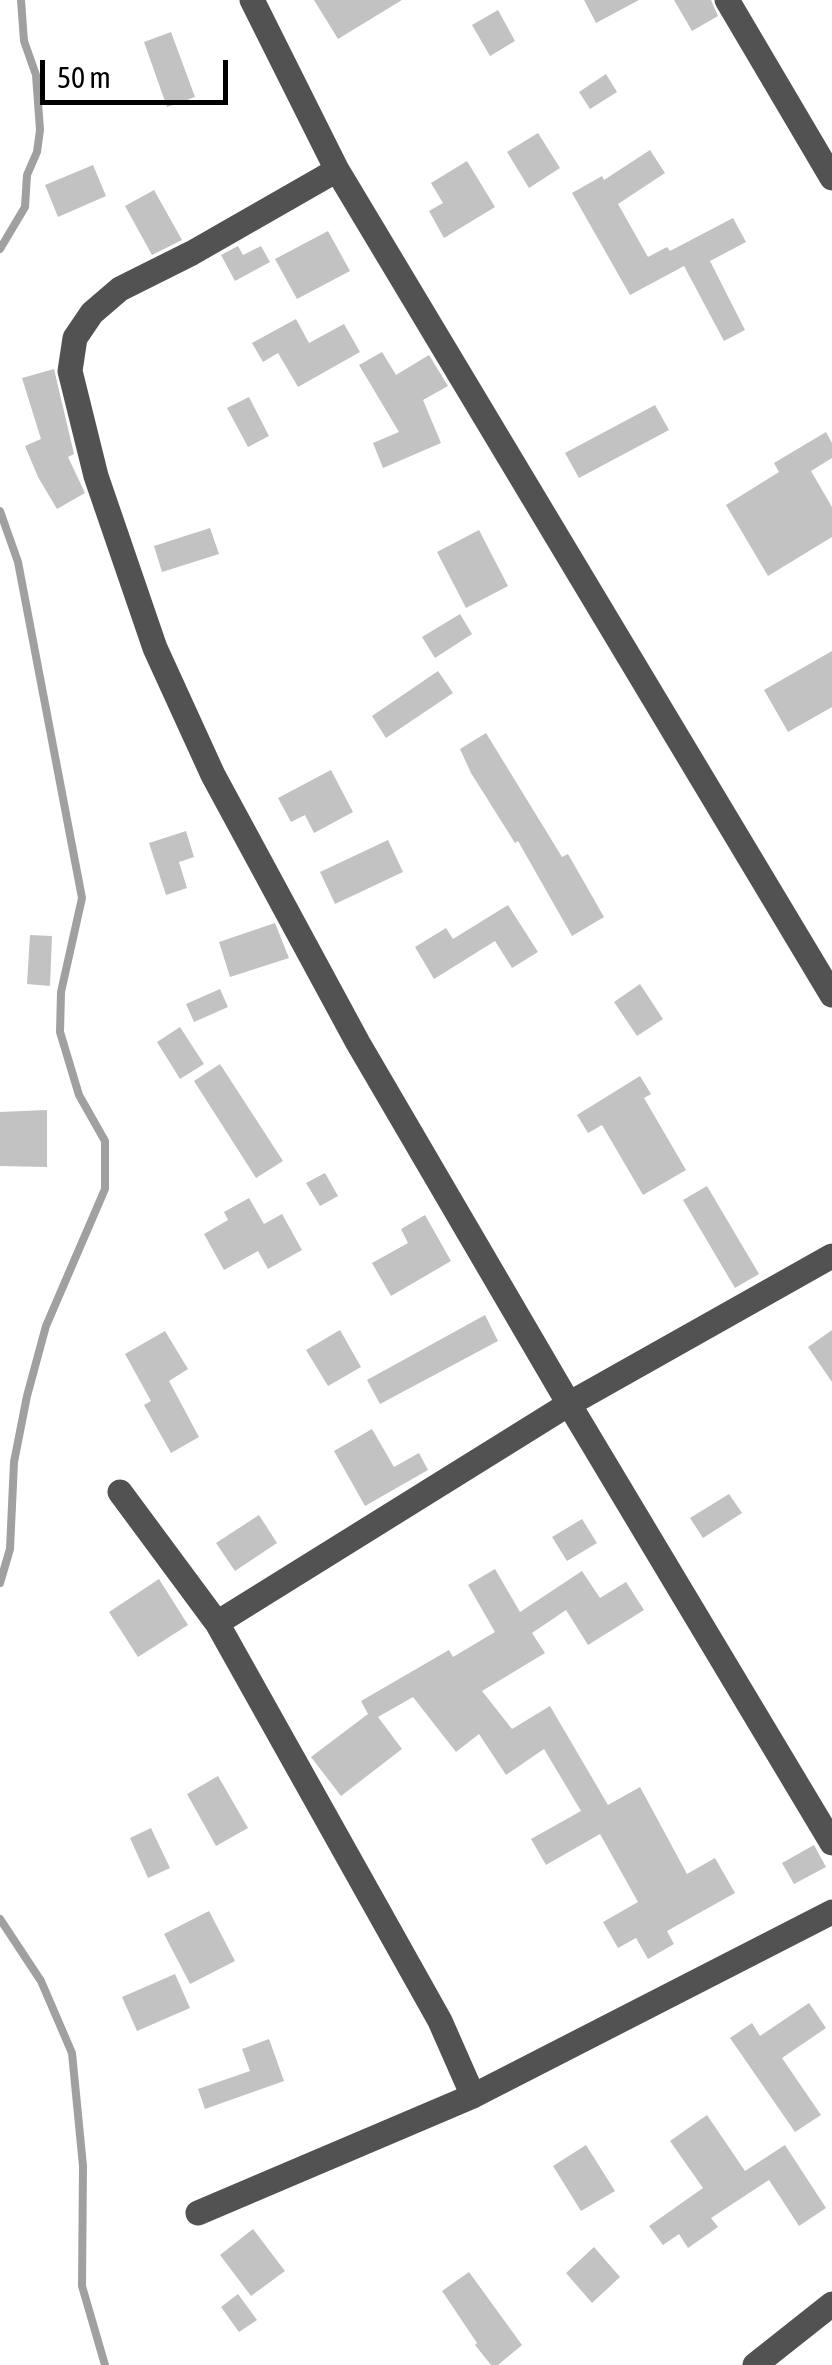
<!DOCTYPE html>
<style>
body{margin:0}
#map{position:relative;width:832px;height:2365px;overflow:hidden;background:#fff;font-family:"Asap Condensed",sans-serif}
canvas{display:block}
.scale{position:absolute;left:40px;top:60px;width:188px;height:45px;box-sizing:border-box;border:5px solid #000;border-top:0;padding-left:12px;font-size:30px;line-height:35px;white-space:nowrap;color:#000;-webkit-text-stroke:8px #fff;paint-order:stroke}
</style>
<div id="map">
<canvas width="832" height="2365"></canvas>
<div class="scale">50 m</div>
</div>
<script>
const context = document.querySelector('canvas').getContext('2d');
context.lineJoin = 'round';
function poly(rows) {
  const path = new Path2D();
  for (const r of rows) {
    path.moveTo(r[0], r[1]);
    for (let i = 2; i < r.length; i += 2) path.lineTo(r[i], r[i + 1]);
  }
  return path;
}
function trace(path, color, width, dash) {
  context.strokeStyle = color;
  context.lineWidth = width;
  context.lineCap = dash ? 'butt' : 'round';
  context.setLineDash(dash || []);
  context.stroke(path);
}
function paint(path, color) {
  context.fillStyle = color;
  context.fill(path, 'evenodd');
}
const stream = poly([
 [0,249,25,207,27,175,37,152,40,130,36,75,24,41,21,0],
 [0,511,18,562,82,898,61,992,60,1032,79,1095,105,1141,105,1189,46,1326,27,1396,14,1462,10,1549,0,1583],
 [0,1919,41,1981,72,2053,83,2166,82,2286,105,2365]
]);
const building = poly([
 [314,0,402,0,338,39],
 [584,0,639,0,596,23],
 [674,0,711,0,718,16,692,31],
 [498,10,515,41,490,56,472,25],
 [171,32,195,97,167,107,144,42],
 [606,74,617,92,590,109,579,92],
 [538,133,560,168,529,188,507,152],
 [650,150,665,173,618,204,648,257,667,247,670,251,733,218,746,242,710,261,745,330,724,341,684,266,630,295,572,193,602,176,604,180],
 [467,161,495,207,444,238,429,211,443,203,431,183],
 [93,165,106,196,58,217,45,185],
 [154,190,182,240,152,255,125,206],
 [328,231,350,271,297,299,275,259],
 [238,246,243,255,261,246,270,262,235,281,221,255],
 [296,319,309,343,344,324,360,352,298,387,278,353,263,362,252,343],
 [382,352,396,375,429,355,448,386,423,400,441,443,383,468,373,443,399,432,359,365],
 [54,369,74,454,68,457,85,493,57,509,38,477,25,446,41,439,22,378],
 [249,397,269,436,248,447,227,408],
 [655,405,669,430,579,478,565,453],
 [826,432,832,443,832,458,811,471,832,507,832,537,768,576,726,505,779,472,774,463],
 [210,528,219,554,162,572,154,546],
 [479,530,508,586,466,608,437,552],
 [460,614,472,634,435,658,422,637],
 [832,651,832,707,788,732,764,690],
 [438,671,453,693,386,738,372,716],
 [486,733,562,857,568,854,604,917,572,936,518,841,515,843,471,773,460,749],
 [331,770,353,812,314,833,305,815,291,822,278,798],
 [186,831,194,857,179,862,187,888,166,895,149,843],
 [388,840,403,872,335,904,320,872],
 [508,905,538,952,512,968,495,941,434,979,415,947,446,928,453,939],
 [275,923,289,958,230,977,219,942],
 [30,935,52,936,50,986,27,984],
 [640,984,663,1019,637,1036,614,1002],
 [220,989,228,1007,194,1022,186,1004],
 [180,1027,204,1064,180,1079,157,1042],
 [220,1064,283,1161,256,1178,194,1081],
 [640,1076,651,1094,644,1098,686,1170,643,1195,602,1125,588,1133,577,1115],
 [47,1110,47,1167,0,1166,0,1112],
 [325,1173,338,1196,320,1206,306,1183],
 [707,1186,759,1274,735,1288,683,1200],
 [249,1198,264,1224,282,1214,302,1250,268,1269,258,1251,224,1270,204,1234,228,1220,224,1212],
 [425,1215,451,1261,391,1296,372,1263,408,1243,401,1229],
 [485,1315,498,1341,380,1404,367,1380],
 [340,1330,361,1367,328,1386,306,1350],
 [832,1330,832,1382,808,1347],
 [165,1331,188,1369,169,1381,199,1437,171,1453,144,1405,151,1401,125,1354],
 [372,1429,394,1467,419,1453,428,1470,365,1506,334,1451],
 [729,1494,742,1513,703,1538,690,1518],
 [259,1515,277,1543,235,1571,216,1543],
 [582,1519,597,1543,567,1561,552,1537],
 [495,1569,520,1612,582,1571,600,1598,626,1582,644,1610,588,1645,566,1610,532,1633,545,1653,482,1691,512,1729,550,1706,608,1805,640,1787,687,1874,715,1858,735,1893,667,1931,674,1944,648,1959,636,1938,618,1948,603,1922,638,1902,600,1834,546,1865,531,1839,581,1811,544,1749,506,1775,479,1734,456,1752,413,1697,378,1717,402,1749,341,1796,311,1757,368,1714,361,1701,449,1650,453,1657,495,1632,468,1585],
 [159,1579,188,1625,138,1657,109,1612],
 [218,1776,248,1828,216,1846,187,1794],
 [151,1828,170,1868,148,1878,130,1838],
 [814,1845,826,1867,794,1884,782,1863],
 [209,1911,235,1961,190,1984,164,1934],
 [175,1974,190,2008,137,2031,122,1997],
 [809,2003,826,2028,782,2058,821,2115,795,2132,730,2038,752,2023,760,2036],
 [269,2039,284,2081,205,2109,198,2089,250,2071,242,2049],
 [707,2115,745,2171,785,2145,826,2208,799,2226,769,2180,711,2218,718,2227,688,2248,679,2234,663,2245,649,2226,703,2188,670,2141],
 [586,2145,615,2191,581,2211,553,2166],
 [253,2229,285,2271,251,2296,220,2255],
 [594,2247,620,2277,592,2303,566,2273],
 [469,2272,522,2345,498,2365,491,2365,475,2345,477,2343,442,2291],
 [238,2294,257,2320,239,2332,221,2307]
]);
const minor = poly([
 [252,0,337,170,832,995],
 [727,0,832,178],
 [337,170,192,253,120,289,92,313,75,338,70,371,96,476,155,648,213,775,358,1043,569,1404,832,1843],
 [120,1492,217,1623,440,2021,473,2096],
 [217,1623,569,1404,832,1256],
 [198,2213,473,2096,832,1912],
 [755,2365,832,2304]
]);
trace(stream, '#a0a0a0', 8);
paint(building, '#c2c2c2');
trace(minor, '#525252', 25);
</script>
